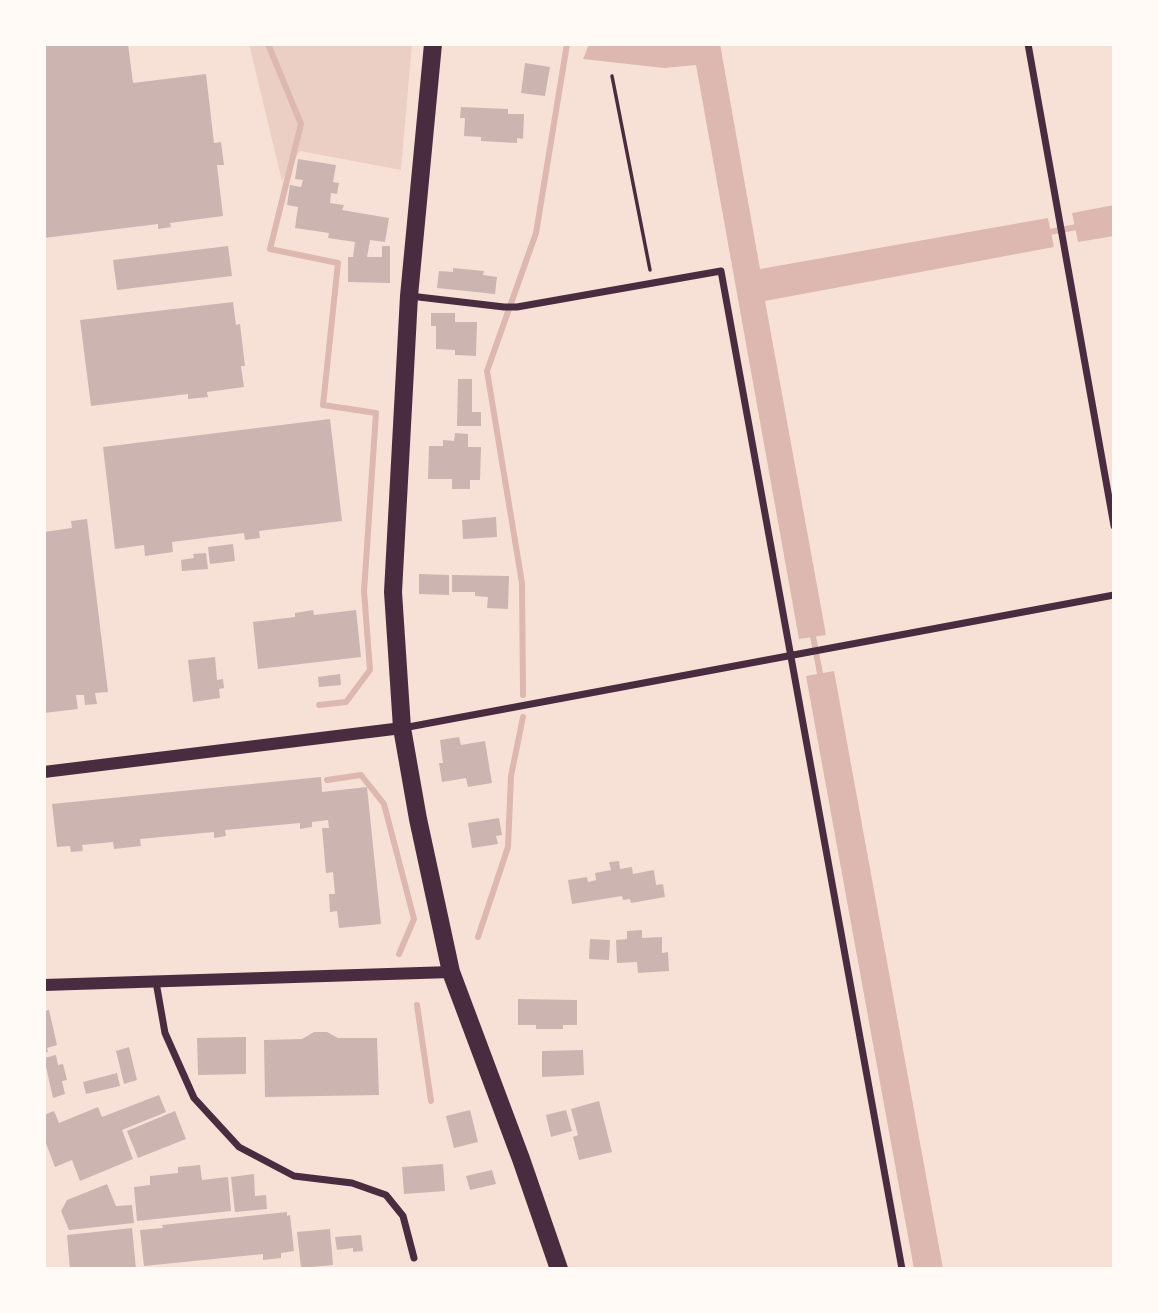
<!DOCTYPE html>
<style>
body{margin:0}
#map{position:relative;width:1158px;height:1313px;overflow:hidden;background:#f7e1d7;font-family:Signika,sans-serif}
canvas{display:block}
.frame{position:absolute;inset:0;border:46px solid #fffaf5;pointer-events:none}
</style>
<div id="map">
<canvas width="1158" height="1313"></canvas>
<div class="frame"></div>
</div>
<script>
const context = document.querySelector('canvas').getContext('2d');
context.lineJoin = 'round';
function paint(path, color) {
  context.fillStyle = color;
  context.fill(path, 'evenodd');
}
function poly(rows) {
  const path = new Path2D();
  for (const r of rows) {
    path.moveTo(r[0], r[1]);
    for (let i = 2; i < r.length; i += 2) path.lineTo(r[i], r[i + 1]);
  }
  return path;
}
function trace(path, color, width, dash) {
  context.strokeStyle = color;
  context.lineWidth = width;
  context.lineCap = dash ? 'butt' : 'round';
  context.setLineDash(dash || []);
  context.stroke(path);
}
const green = poly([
 [249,44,412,44,401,170,300,151,282,181]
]);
const water = poly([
 [589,44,720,44,760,269,1048,218,1054,247,765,301,826,635,799,639,696,65,664,68,583,59],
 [1114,205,1114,236,1078,242,1072,213],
 [834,671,943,1269,914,1269,806,676]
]);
const stream = poly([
 [268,44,301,124,270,249,338,263,323,405,376,413,364,591,370,670,346,702,319,705],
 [1044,233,1082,226],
 [812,631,821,679],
 [523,695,522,583,487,371,536,233,567,44],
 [327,780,361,775,384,804,414,919,399,954],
 [478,937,508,847,511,776,523,717],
 [417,1005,431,1101]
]);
const building = poly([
 [44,44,128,44,133,83,206,74,214,143,221,142,224,165,217,165,223,216,170,223,171,227,158,229,158,224,44,238],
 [525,63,550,67,545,96,521,93],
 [461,107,508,109,508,114,524,114,523,139,517,138,517,143,481,141,481,137,464,136,465,118,460,118],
 [298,159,336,165,333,182,339,183,337,194,331,193,330,203,344,205,342,210,389,218,385,242,370,240,367,257,382,257,382,246,390,246,390,283,348,282,348,257,353,257,355,242,328,238,329,233,295,228,298,207,287,205,290,185,301,187,303,180,295,179],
 [228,246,232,276,117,290,113,260],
 [453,268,484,271,483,275,497,277,495,294,437,288,439,271,453,272],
 [233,302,236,325,240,324,245,366,241,366,244,387,207,392,208,397,188,399,188,394,91,406,80,320],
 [431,313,455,313,455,322,477,322,476,356,455,355,455,350,436,349,436,326,431,326],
 [458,379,472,379,472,412,481,412,481,426,457,426],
 [330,419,342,521,259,531,260,538,245,540,244,533,172,542,173,552,145,556,144,545,115,549,103,447],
 [455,433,468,434,468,447,481,447,480,480,470,480,470,489,452,489,452,479,428,479,429,446,443,446,443,440,454,441],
 [496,517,497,537,463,539,462,520],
 [87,519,108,692,95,693,97,704,85,705,84,695,76,695,78,709,44,713,44,532,72,528,71,521],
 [233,544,235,561,210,564,208,547],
 [206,553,208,569,182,571,181,560,194,558,193,554],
 [419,574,449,575,449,595,419,594],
 [452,575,509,576,508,609,487,608,488,597,475,596,475,592,452,592],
 [313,610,314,615,356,610,361,657,258,669,253,622,295,617,295,613],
 [215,657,217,680,223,679,224,688,219,689,220,698,193,702,188,660],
 [340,674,341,685,319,687,318,677],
 [459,737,461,745,485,741,492,783,468,787,466,778,442,782,439,763,443,763,440,740],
 [321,777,322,792,367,787,381,924,339,928,337,911,330,912,329,894,335,894,333,872,326,873,322,828,329,828,328,820,312,822,312,827,300,829,300,823,225,830,226,836,214,838,214,832,140,839,141,846,114,849,113,842,82,845,83,851,71,852,70,846,57,847,52,804],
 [499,818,502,835,496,836,498,844,472,848,468,823],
 [619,861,620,869,632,867,633,874,654,870,656,885,663,884,665,897,631,903,630,899,623,900,622,896,572,904,568,880,587,877,588,882,596,880,595,873,611,870,609,862],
 [642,930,642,938,662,937,662,953,668,952,669,971,638,973,637,962,617,963,616,940,627,939,627,931],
 [590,939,610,940,609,960,589,959],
 [518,999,577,1000,577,1025,563,1025,563,1029,536,1029,536,1025,518,1025],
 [49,1010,57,1045,47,1048,48,1052,44,1053,44,1011],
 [314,1032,327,1032,338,1038,377,1038,379,1095,265,1097,264,1040,302,1039],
 [246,1037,246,1074,198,1075,197,1038],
 [129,1047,137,1080,124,1084,116,1051],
 [583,1050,584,1075,542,1077,542,1051],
 [56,1055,58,1065,63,1064,67,1080,62,1081,65,1094,53,1098,44,1058],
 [117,1073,120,1086,86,1094,83,1082],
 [159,1095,166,1112,122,1130,133,1159,80,1181,72,1160,55,1167,44,1138,44,1115,54,1111,59,1123,98,1107,102,1117],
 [599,1101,612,1152,579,1160,573,1137,578,1135,571,1109],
 [470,1110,478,1142,454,1148,446,1116],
 [566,1110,572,1131,551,1137,546,1115],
 [175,1111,186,1139,138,1158,127,1131],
 [443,1164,445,1191,404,1194,402,1167],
 [200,1165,202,1180,228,1177,231,1211,137,1221,134,1187,150,1185,150,1176,178,1173,178,1167],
 [492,1170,496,1184,470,1190,466,1176],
 [254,1174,255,1196,266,1195,267,1209,235,1212,231,1177],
 [107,1184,116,1206,132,1205,134,1223,69,1230,61,1211,67,1200],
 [287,1212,287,1216,290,1215,294,1251,281,1253,281,1258,263,1260,263,1254,144,1266,140,1230,163,1228,162,1225],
 [132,1228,136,1269,70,1269,67,1235],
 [330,1229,333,1265,301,1268,297,1232],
 [361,1235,363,1251,353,1252,353,1248,337,1250,335,1237]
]);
const path = poly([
 [612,76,650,270]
]);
const minor = poly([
 [1028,44,1114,526],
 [410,296,504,307,517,307,721,271,902,1269],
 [403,728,1114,595],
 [156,982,165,1033,194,1098,239,1147,294,1176,352,1183,386,1195,403,1216,414,1258]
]);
const tertiary = poly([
 [44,772,402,728],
 [44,985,451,972]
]);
const primary = poly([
 [433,44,409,296,393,592,402,728,418,819,451,972,521,1159,559,1269]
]);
paint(green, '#ebcfc5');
paint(water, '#dcb8b0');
trace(stream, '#dcb8b0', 6);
paint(building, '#ccb4b1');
trace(path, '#4a2c40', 3.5);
trace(minor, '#4a2c40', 7);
trace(tertiary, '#4a2c40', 12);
trace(primary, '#4a2c40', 18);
</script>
